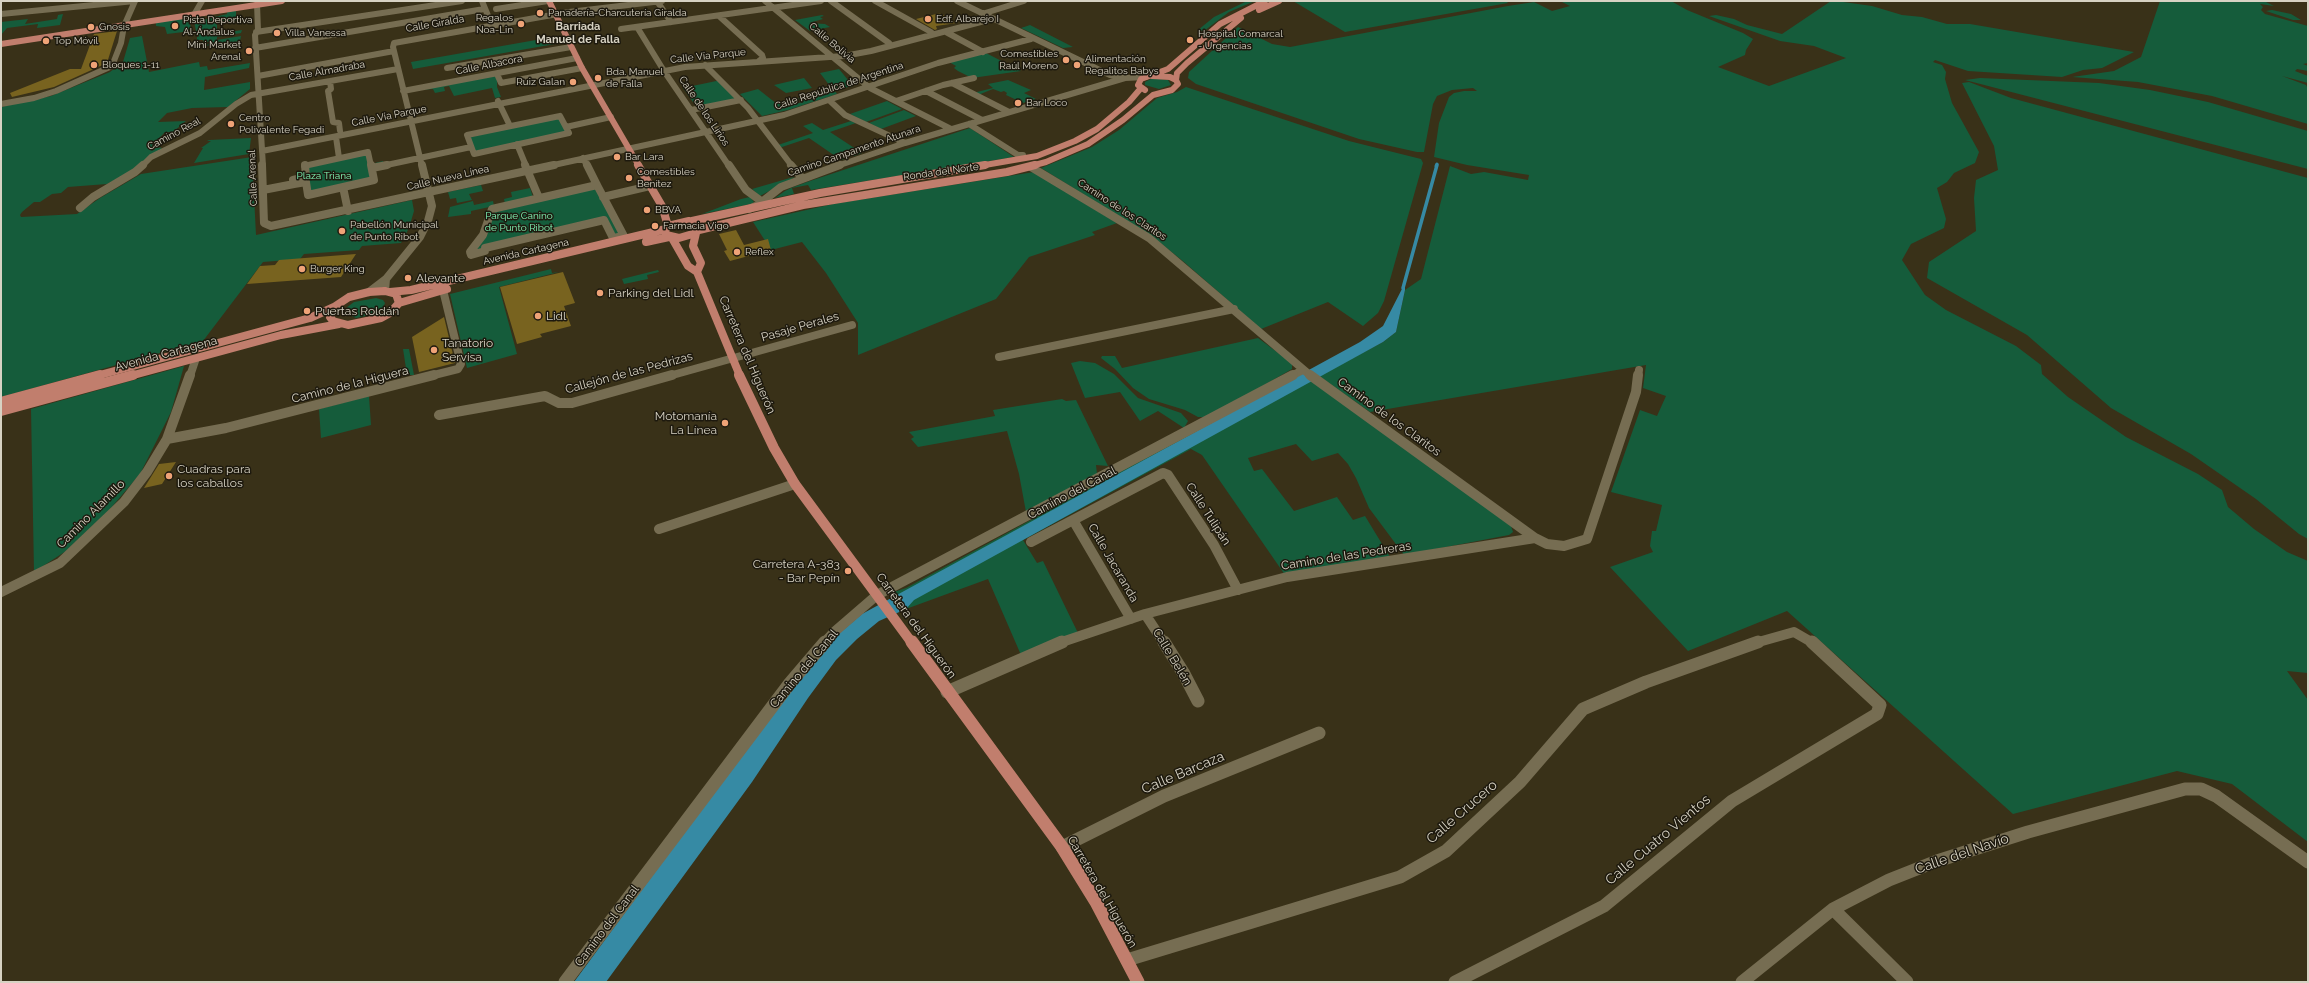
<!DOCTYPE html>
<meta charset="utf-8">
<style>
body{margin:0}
#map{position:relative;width:2309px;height:983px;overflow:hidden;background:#393118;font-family:Raleway,sans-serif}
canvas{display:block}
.frame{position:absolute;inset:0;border:2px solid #d7d2c3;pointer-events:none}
</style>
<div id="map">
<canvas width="2309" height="983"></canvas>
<div class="frame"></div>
</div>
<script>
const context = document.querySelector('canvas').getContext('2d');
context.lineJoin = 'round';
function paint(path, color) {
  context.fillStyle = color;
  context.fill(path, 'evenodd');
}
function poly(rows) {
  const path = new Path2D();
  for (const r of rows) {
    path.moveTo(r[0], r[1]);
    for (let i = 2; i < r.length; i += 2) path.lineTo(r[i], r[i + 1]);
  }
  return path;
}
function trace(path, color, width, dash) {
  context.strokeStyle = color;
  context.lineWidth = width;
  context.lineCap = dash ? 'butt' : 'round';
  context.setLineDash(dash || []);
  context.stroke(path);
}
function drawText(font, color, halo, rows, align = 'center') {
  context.font = font + ' Raleway,sans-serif';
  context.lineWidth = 3;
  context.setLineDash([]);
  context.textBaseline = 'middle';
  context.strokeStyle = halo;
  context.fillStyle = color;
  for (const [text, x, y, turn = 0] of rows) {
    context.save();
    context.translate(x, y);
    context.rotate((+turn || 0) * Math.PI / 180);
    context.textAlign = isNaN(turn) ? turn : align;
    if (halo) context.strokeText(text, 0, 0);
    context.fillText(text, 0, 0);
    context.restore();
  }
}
const green = poly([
 [1247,1,1255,1,1229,12,1204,31,1198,30,1214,17],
 [1293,1,1506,1,1508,3,1345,32],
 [1560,1,1671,1,1687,10,1743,33,1753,39,1746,50,1745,55,1718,67,1769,86,1846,58,1814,46,1780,41,1709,16,1716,15,1734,19,1747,25,1782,34,1831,1,1836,1,1872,6,1902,15,1922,17,1947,24,1970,24,2134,52,2102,68,2083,70,2062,77,1968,71,1935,60,1933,62,1942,65,1946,72,1945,79,1952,103,1979,152,1975,163,1954,173,1947,182,1937,188,1946,219,1944,228,1911,244,1902,260,1925,295,1946,310,2016,346,2041,365,2042,374,2068,397,2126,437,2198,474,2222,490,2228,507,2254,529,2287,552,2308,561,2308,673,2287,671,2308,700,2308,842,2232,784,2177,771,2013,814,1787,611,1688,651,1610,567,1653,552,1650,546,1652,531,1656,531,1662,505,1611,492,1640,410,1657,416,1666,396,1643,388,1646,365,1370,412,1319,376,1383,342,1396,332,1405,290,1421,279,1450,166,1471,174,1484,172,1528,180,1529,175,1467,165,1434,157,1439,123,1449,97,1454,93,1464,91,1477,91,1473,88,1452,90,1437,96,1433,104,1424,152,1417,152,1359,139,1196,84,1188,78,1189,72,1238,27,1272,44,1290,47,1508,6,1534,2,1552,11,1570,6],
 [2160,1,2264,1,2274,6,2260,4,2263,7,2261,10,2265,14,2308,26,2308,63,2303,64,2308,66,2308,71,2297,69,2295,71,2308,76,2308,83,2282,76,2306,85,2308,89,2308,124,2212,96,2138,82,2072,77,2114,71,2141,57],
 [236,8,236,21,217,24,217,34,242,30,241,33,217,37,217,40,241,36,240,41,206,46,210,42,204,42,203,40,197,40,197,37,200,36,197,35,194,22,227,14,228,9],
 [2272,10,2291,14,2301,20,2293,20,2266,11],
 [63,14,60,25,37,28,38,24,7,28,1,35,1,22,28,19,25,24,57,19,58,15],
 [822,15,824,16,820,17,823,19,809,23,825,24,830,27,810,31,795,20],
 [188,17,192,31,167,34,165,27,156,26,156,23],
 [1030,25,1073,47,1063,48,1021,28],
 [142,36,149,72,199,62,200,67,207,66,208,70,250,63,249,68,205,77,204,90,250,82,250,89,228,107,192,108,167,113,158,122,186,121,173,132,165,132,152,146,162,148,136,169,107,184,68,187,61,193,52,194,40,202,34,202,22,212,20,215,21,217,77,214,100,198,141,174,252,157,256,235,412,200,414,211,409,228,401,243,362,246,359,250,304,254,300,259,263,262,203,341,1,397,1,107,51,96,110,72,123,62,130,38],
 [553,37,555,44,413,69,411,62],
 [986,53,1021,71,972,78,958,71,954,68,956,66,949,62],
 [839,69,853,86,834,90,837,94,788,110,762,116,740,94,758,89,777,104,785,101,791,105,803,102,798,98,833,90,820,73],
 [497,74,497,87,501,97,495,98,492,88,454,96,449,86,444,87,445,91,435,93,433,89,419,90],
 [804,78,812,88,786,93,774,85],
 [1153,78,1168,80,1171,85,1159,89,1145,85,1145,82],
 [1980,78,2099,83,2150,90,2208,102,2308,131,2308,169,1965,80],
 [721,80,741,100,698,109,683,88],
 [1008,80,1031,90,1024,93,1036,99,1023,103,1006,95,1007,93,1004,91,1001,92,993,89,978,95,973,93,993,88,988,84],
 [1969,82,2011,98,2308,178,2308,539,2299,534,2256,499,2191,454,2111,408,2027,335,1927,278,1929,262,1976,231,1974,198,1976,180,1998,170,1994,146,1962,83],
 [1186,87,1349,141,1421,159,1423,163,1384,301,1378,313,1363,326,1328,302,1261,329,1184,262,1153,237,1041,168,1092,147,1119,130,1157,98,1177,92],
 [887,101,902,109,866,122,850,114],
 [904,110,916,116,881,129,869,123],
 [560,116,569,133,474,154,467,135],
 [851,121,856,123,830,132,862,153,854,156,848,152,842,153,848,158,841,160,809,138,779,148,778,145,813,133,803,126,812,123,823,130],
 [970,128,1014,157,811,190,808,185,792,188,794,194,775,198,785,191,791,188,807,182],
 [251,138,249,154,194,163,203,148,201,148,211,141,207,141,209,140],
 [368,152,371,164,383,161,383,165,372,168,374,180,308,195,304,165],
 [1034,172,1117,223,1092,232,1095,235,1029,257,996,299,858,355,858,323,826,273,802,242,771,250,753,222,833,204],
 [795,177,760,196,752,189,790,178],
 [481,185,483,191,469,194,472,200,457,203,456,198,450,199,448,192],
 [597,185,624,236,613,238,604,220,471,255,492,209],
 [530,188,533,197,505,204,504,199,512,197,511,192],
 [750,197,754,202,751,204,702,214,741,199],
 [473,201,474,205,493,201,494,206,471,211,471,214,448,217,450,207],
 [551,269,552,273,559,272,499,287,517,354,467,368,450,294],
 [658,270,659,272,647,275,648,279,624,284,622,279],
 [376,298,383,300,385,303,383,308,374,314,356,318,345,313,346,308,354,302],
 [1258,338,1292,363,1292,369,1214,414,1204,417,1198,417,1185,410,1149,399,1133,388,1115,369,1101,358,1102,356,1115,356,1122,368],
 [403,349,409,349,414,375,407,375],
 [1080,361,1095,363,1114,374,1138,398,1181,413,1188,421,1184,428,1158,411,1140,421,1120,392,1085,398,1071,363],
 [184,366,171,412,140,474,110,509,66,551,34,572,31,409],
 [1303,372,1511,526,1513,532,1509,535,1404,555,1369,508,1356,478,1348,464,1338,453,1312,461,1296,444,1248,458,1254,471,1262,469,1294,511,1337,497,1353,520,1365,516,1390,557,1285,575,1202,455,1191,449,1023,540,1037,563,1043,561,1078,633,1021,655,988,579,906,609,899,599,891,593,906,588],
 [369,396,371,425,321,438,319,409],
 [1062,399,1066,401,1076,400,1108,466,1096,465,1097,474,1026,512,1019,474,1007,431,918,447,911,439,914,437,909,432,995,416,993,410]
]);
const water = poly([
 [1405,283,1405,290,1396,332,1383,342,914,600,906,609,879,621,857,639,836,660,808,698,752,782,606,982,574,982,782,699,829,642,862,614,1360,342,1383,326]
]);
const streamFar1 = poly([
 [1436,166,1437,164]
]);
const stream = poly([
 [1403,288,1437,165]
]);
const building = poly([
 [940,13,957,23,936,26,937,29,935,30,916,19],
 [117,31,107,63,54,87,12,97,10,93,70,69,81,69,94,34],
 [736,230,744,245,768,239,771,250,730,261,724,251,727,250,719,234],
 [356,254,341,277,247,284,260,266,275,265,279,260],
 [563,272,575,303,564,306,571,326,540,334,542,337,517,344,500,287],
 [444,317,455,363,419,372,412,337],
 [176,462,162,484,144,488,159,464]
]);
const minorFar3 = poly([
 [482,1,491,23,495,24],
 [657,1,671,22],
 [765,1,870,88,951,129],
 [831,1,889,43],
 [875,1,931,32],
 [957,1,1110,75,1125,78,1146,77],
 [257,4,258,30,255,35,263,166],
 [496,9,548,1],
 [195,13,202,1],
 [1,14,135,1],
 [982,14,1024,1],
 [719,16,762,55,763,58,759,61],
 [637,27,664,71,729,166],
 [621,29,821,1],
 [256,32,462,1],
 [946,32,983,52],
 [255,48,484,9],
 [705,65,748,108,792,166],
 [447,68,571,47],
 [497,74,501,83,582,68],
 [258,76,394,51],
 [330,81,331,89,328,91,333,122,339,123,340,131],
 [952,83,1009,112],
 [403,91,577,58],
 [926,91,982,120],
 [829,100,845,115,905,143],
 [498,101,510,126],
 [896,101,943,85,974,78],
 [1,104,34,98,56,91,112,66,121,43,124,26,135,1],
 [691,110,741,100],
 [560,116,569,133,474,154,467,135,560,116],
 [969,124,1018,155,1023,155],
 [566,127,611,117],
 [336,137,339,158],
 [517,144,526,166],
 [262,151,685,67,844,56,871,51,992,19],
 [583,158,587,166],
 [142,166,151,157,200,133,236,104,251,95,398,69],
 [304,166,368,152,371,166],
 [382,166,471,147],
 [422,166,393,47,394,43,569,12,662,1],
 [549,166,784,115,938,63,1031,39],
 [837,166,905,143,1125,78]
]);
const minorFar2 = poly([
 [262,165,264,223,271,226,554,165],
 [305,165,306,177,293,180,294,184,306,182,308,195,374,180,371,165],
 [525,165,539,198],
 [587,165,597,185],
 [729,165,746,190,761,201],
 [791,165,802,178],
 [1031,167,1149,238,1311,376],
 [372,168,387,165],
 [597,185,624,236,613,238,604,220,485,248,485,251,471,255,470,252,483,235,492,209,597,185],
 [343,187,348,211],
 [263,190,294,184],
 [603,197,650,186],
 [80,208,93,197,135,172,143,165],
 [749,209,758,205,781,187,840,165],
 [386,279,420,237,428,221,432,206,422,165],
 [369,292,386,279,385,291],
 [999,357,1234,309],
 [190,376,196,358],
 [430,376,458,369,461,364,443,290],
 [669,376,852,325],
 [1291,376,1303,370],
 [1638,376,1639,370]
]);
const minorFar1 = poly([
 [1310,375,1535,538,1547,544,1564,546,1587,539,1636,392,1638,375],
 [439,415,545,396,559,403,572,403,672,375],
 [167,439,226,428,434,375],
 [1073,520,1131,619],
 [659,529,795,484],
 [1031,542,1163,473,1168,475,1214,545,1238,590],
 [1,592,60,563,124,502,147,472,167,439,190,375],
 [1145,614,1164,643],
 [824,643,833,633,877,595,1293,375],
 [1059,643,1145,614,1287,577,1535,538],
 [1755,643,1794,632,1813,643]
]);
const minor = poly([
 [1164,642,1184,674,1198,701],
 [947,692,1062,642],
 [1062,847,1164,796,1319,733],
 [1833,909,1907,982],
 [1127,960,1400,877,1446,851,1520,782,1583,709,1646,682,1758,642],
 [565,982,790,683,825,642],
 [1455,982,1604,906,1732,801,1877,714,1880,705,1812,642],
 [1742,982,1833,909,1889,880,1937,861,2028,832,2185,789,2201,789,2216,796,2308,862]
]);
const majorFar3 = poly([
 [549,1,582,68,639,166],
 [1259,10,1279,1],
 [1,44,282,1],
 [1176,80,1177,73,1187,63,1241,18],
 [1145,90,1138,85,1141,79,1168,69,1220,24,1265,1],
 [979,166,1037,156,1075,141,1097,129,1129,102,1141,88],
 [1031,166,1046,162,1088,144,1123,120,1153,95,1172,90,1178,84,1176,80,1170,77,1152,76]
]);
const majorFar2 = poly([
 [638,165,662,206,668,226],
 [689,221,700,225,696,233,679,238,666,235,665,230,668,226,689,221],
 [692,221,820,193,985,165],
 [699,230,803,205,1007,172,1035,165],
 [696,233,693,246,701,263,697,272],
 [672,238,688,266,697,272],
 [646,242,669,237],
 [697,272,740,376],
 [385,291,396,294,399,303,390,313,381,318,348,325,333,321,330,317,334,307,349,297,369,292,385,291],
 [390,292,411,290,666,229],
 [399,303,447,289],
 [96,376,310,318,334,307],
 [130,376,281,335,339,324]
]);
const majorFar1 = poly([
 [739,375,774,448,795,484,912,643],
 [1,402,100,375],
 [1,411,133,375]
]);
const major = poly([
 [912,642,1062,847,1096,902,1138,982]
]);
const markers = [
 [540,13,4,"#efa377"],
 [928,19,4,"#efa377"],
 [521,24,4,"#efa377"],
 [175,26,4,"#efa377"],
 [91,27,4,"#efa377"],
 [277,33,4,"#efa377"],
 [1190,40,4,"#efa377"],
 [46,41,4,"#efa377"],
 [249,51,4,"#efa377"],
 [1066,60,4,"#efa377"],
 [94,65,4,"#efa377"],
 [1077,65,4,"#efa377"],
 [598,78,4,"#efa377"],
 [573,82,4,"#efa377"],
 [1018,103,4,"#efa377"],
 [231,124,4,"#efa377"],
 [617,157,4,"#efa377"],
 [629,178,4,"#efa377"],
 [647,210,4,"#efa377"],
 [655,226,4,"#efa377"],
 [342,231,4,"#efa377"],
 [737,252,4,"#efa377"],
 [302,269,4,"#efa377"],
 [408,278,4,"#efa377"],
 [600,293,4,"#efa377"],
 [307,311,4,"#efa377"],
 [538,316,4,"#efa377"],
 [434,350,4,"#efa377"],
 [725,423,4,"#efa377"],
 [169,476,4,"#efa377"],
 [848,571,4,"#efa377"]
];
const farPoinames = [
 ["Panadería-Charcutería Giralda",548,13],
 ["Regalos",513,18,"right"],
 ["Noa-Lin",513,30,"right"],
 ["Edf. Albarejo I",936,19],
 ["Pista Deportiva",183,20],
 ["Al-Ándalus",183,32],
 ["Gnosis",99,27],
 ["Villa Vanessa",285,33],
 ["Hospital Comarcal",1198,34],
 ["- Urgencias",1198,46],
 ["Top Móvil",54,41],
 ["Mini Market",241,45,"right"],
 ["Arenal",241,57,"right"],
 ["Comestibles",1058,54,"right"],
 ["Raúl Moreno",1058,66,"right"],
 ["Alimentación",1085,59],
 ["Regalitos Babys",1085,71],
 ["Bloques 1-11",102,65],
 ["Bda. Manuel",606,72],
 ["de Falla",606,84],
 ["Ruiz Galan",565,82,"right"],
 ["Bar Loco",1026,103],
 ["Centro",239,118],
 ["Polivalente Fegadi",239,130],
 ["Bar Lara",625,157],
 ["Comestibles",637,172],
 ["Benítez",637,184],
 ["BBVA",655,210],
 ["Pabellón Municipal",350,225],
 ["de Punto Ribot",350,237],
 ["Farmacia Vigo",663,226],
 ["Reflex",745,252],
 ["Burger King",310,269]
];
const farStreetnames = [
 ["Calle Giralda",435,24,-10],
 ["Calle Bolivia",832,43,40],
 ["Calle Vía Parque",708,56,-6],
 ["Calle Albacora",489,65,-11],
 ["Calle Almadraba",327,71,-10],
 ["Calle República de Argentina",839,86,-18],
 ["Calle de los Lirios",704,111,56],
 ["Calle Vía Parque",389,116,-11],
 ["Camino Real",174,134,-28],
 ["Camino Campamento Atunara",854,151,-19],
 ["Ronda del Norte",941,172,-8],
 ["Calle Arenal",253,178,-92],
 ["Calle Nueva Línea",448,178,-13],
 ["Camino de los Claritos",1122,210,33],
 ["Avenida Cartagena",526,252,-13]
];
const farParknames = [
 ["Plaza Triana",324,176],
 ["Parque Canino",519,216],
 ["de Punto Ribot",519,228]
];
const farNeighbourhoodnames = [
 ["Barriada",578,27],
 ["Manuel de Falla",578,40]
];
const poiNames = [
 ["Alevante",416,278],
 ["Parking del Lidl",608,293],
 ["Puertas Roldán",315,311],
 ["Lidl",546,316],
 ["Tanatorio",442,343],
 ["Servisa",442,357],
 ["Motomanía",717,416,"right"],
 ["La Línea",717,430,"right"],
 ["Cuadras para",177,469],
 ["los caballos",177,483],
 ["Carretera A-383",840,564,"right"],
 ["- Bar Pepín",840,578,"right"]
];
const streetNames = [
 ["Pasaje Perales",800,327,-16],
 ["Avenida Cartagena",166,354,-15],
 ["Carretera del Higuerón",747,355,67],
 ["Callejón de las Pedrizas",629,373,-15],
 ["Camino de la Higuera",350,385,-14],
 ["Camino de los Claritos",1389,417,36],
 ["Camino del Canal",1072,493,-28],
 ["Camino Alamillo",91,514,-45],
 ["Calle Tulipán",1208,514,57],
 ["Camino de las Pedreras",1346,556,-9],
 ["Calle Jacaranda",1113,563,60],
 ["Carretera del Higuerón",916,626,54],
 ["Calle Belén",1172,657,59],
 ["Camino del Canal",804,669,-50],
 ["Carretera del Higuerón",1102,892,60],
 ["Camino del Canal",607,926,-53]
];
const nearStreetnames = [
 ["Calle Barcaza",1183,773,-23],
 ["Calle Crucero",1462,812,-41],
 ["Calle Cuatro Vientos",1658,840,-40],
 ["Calle del Navío",1962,854,-19]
];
paint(green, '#155c3b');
paint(water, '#368aa4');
trace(streamFar1, '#368aa4', 3);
trace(stream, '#368aa4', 3.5);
paint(building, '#78631f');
trace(minorFar3, '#766d52', 6);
trace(minorFar2, '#766d52', 8);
trace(minorFar1, '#766d52', 10);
trace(minor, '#766d52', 13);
trace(majorFar3, '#c17e6d', 6);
trace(majorFar2, '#c17e6d', 8);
trace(majorFar1, '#c17e6d', 10);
trace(major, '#c17e6d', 13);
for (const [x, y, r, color] of markers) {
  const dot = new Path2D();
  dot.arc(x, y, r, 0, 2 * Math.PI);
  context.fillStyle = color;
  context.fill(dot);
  trace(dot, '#1d190e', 1.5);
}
drawText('10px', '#d7d2c3', '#1d190e', farPoinames, 'left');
drawText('10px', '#d7d2c3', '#1d190e', farStreetnames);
drawText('10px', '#83f8b8', '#1d190e', farParknames);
drawText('bold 11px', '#d7d2c3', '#1d190e', farNeighbourhoodnames);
drawText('12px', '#d7d2c3', '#1d190e', poiNames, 'left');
drawText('12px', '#d7d2c3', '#1d190e', streetNames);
drawText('14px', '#d7d2c3', '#1d190e', nearStreetnames);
</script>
